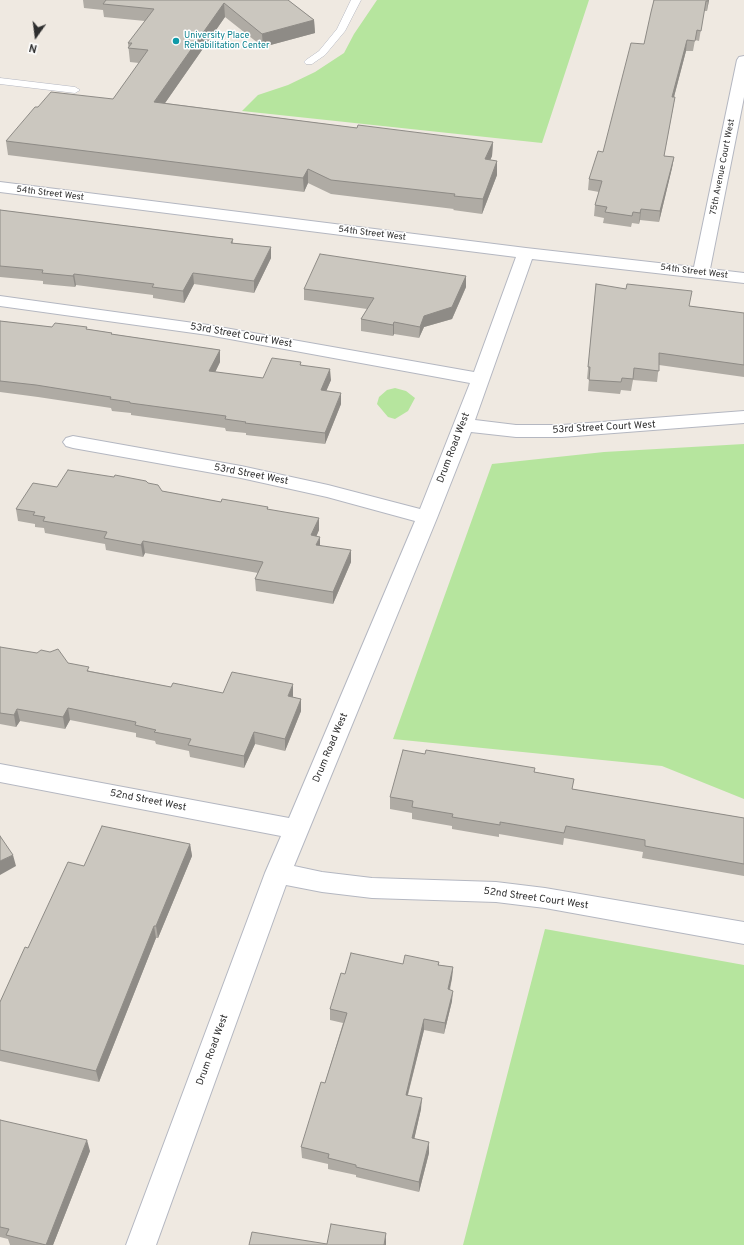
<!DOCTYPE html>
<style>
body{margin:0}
#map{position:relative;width:744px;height:1245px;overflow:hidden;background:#efe9e1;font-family:Overpass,sans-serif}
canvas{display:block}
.north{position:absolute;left:16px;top:16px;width:40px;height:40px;-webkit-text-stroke:3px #fff;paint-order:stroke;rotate:194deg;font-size:11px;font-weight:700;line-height:16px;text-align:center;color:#2e2e2e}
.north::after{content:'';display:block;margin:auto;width:14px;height:18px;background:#2e2e2e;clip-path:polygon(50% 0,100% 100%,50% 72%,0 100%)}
</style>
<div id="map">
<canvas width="744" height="1245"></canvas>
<div class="north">N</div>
</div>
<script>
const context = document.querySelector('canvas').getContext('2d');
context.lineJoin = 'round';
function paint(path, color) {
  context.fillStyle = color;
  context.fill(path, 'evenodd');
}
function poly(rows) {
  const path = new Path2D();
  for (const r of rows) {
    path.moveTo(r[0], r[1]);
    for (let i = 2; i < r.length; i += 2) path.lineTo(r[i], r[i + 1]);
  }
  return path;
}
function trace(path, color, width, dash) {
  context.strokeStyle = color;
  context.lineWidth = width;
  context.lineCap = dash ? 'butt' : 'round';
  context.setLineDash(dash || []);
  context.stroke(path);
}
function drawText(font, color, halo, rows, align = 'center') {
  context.font = font + ' Overpass,sans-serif';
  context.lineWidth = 3;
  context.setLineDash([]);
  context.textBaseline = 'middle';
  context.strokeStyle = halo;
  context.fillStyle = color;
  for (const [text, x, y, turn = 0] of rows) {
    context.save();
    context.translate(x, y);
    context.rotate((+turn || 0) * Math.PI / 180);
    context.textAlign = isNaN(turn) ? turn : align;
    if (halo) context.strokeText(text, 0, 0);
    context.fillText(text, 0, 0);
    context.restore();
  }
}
const green = poly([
 [377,0,589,0,542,143,242,111,258,95,288,85,315,72,344,53,354,34],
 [395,388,406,391,415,398,408,411,395,419,388,417,377,404,379,397,387,390],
 [744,444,744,799,662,766,393,739,492,464,604,452],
 [545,929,744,965,744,1245,463,1245]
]);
const lane = poly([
 [351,0,361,0,345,31,325,55,312,64,306,64,304,62,306,60,319,51,337,29,351,0],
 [0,78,75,87,80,90,75,93,0,84,0,78]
]);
const street = poly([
 [744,56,744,97,710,269,744,273,744,283,532,259,475,420,516,425,562,425,744,411,744,423,562,437,516,437,471,432,437,518,294,866,322,872,372,878,496,882,545,888,744,922,744,944,545,908,496,902,372,898,322,892,286,885,156,1245,126,1245,265,873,281,836,0,782,0,764,289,818,415,521,327,497,241,478,73,448,66,446,63,442,66,438,73,436,241,466,328,485,420,509,470,383,208,335,0,306,0,296,208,325,474,372,516,257,0,192,0,182,526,248,694,267,737,60,739,57,744,56]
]);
const wall = poly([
 [83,0,288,0,314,20,315,33,263,47,225,17,165,103,357,128,493,142,492,156,490,160,497,161,497,175,482,214,453,210,454,209,331,194,308,183,304,192,8,155,6,141,38,107,113,99,139,63,130,62,128,43,145,21,104,17,103,10,84,8],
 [654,0,709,0,707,11,704,11,699,41,695,40,693,51,686,51,674,97,675,97,673,108,664,156,674,157,672,168,659,222,640,220,639,224,632,223,631,227,603,223,604,218,594,216,595,205,599,192,588,190,589,179,603,152,644,44],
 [0,210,233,239,233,243,271,247,271,258,254,293,194,284,184,303,153,298,153,295,76,285,75,287,43,284,43,281,0,277],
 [466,276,466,287,452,319,424,327,419,338,394,334,393,336,361,331,361,319,367,309,304,300,304,289],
 [596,284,690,306,744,313,744,377,659,365,657,382,633,380,631,391,621,390,620,394,588,391,589,379,587,379],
 [0,321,52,327,87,329,112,333,112,334,220,350,220,362,215,372,263,378,301,365,331,380,326,391,341,404,325,444,246,435,246,433,226,431,225,428,131,415,131,413,112,411,111,408,38,397,0,392],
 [148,483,162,491,221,502,268,507,268,510,319,530,316,536,320,545,351,562,333,604,256,591,255,579,258,573,145,553,143,557,106,550,105,544,45,533,44,528,35,527,35,524,18,521,16,509,57,487],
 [0,647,68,663,90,671,171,687,223,693,293,696,292,697,301,699,301,711,285,751,255,744,244,768,190,757,189,751,156,744,155,741,136,737,136,733,70,720,65,729,20,721,16,727,0,724],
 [534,772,574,779,572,789,744,818,744,876,642,858,643,852,564,838,563,845,499,834,499,837,452,829,452,826,412,819,412,813,390,809,390,797],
 [190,844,192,856,158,938,156,938,99,1082,0,1061,0,1002,28,948,84,866],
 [439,962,439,965,453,967,452,978,450,990,452,1001,444,1034,424,1030,408,1095,421,1109,414,1139,429,1153,419,1192,356,1177,356,1175,328,1169,328,1164,302,1158,301,1147,325,1083,343,1023,330,1020,330,1009,345,974,403,964],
 [0,1120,90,1151,53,1245,10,1245,8,1239,0,1237]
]);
const shadedWall = poly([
 [708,0,709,0,707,11],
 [224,3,225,17,156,116,154,102],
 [314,20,315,33,263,47,262,34],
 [687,40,686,51,671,108,672,97],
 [493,142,492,156,484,174,485,159],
 [674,157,672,168,659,222,660,211],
 [497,161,497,175,482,214,483,199],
 [308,169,308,183,304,192,303,178],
 [641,209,640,220,639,224,640,213],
 [271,247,271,258,254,293,254,281],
 [193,273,194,284,184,303,183,291],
 [74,274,76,285,75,287,73,276],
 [466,276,466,287,452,319,424,327,419,338,420,327,424,316],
 [394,322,394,334,393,336,393,325],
 [220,350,220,362,210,383,209,371],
 [330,369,331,380,322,401,321,390],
 [341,393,341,404,325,444,325,433],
 [319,518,319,530,312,547,311,535],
 [320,537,320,549,316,545],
 [143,541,145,553,143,557,141,545],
 [351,550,351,562,333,604,333,592],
 [293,684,293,696,288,708,288,696],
 [301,699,301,711,285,751,285,739],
 [68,708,70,720,65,729,63,717],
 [17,709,20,721,16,727,14,715],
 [254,732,255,744,244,768,244,756],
 [190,844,192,856,158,938,156,926],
 [13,855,16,866,0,875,0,861],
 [154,926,156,938,99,1082,96,1071],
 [453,967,452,978,447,1000,448,989],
 [453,991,452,1001,444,1034,445,1023],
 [424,1019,424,1030,405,1105,406,1095],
 [422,1098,421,1109,412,1149,412,1138],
 [87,1140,90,1151,53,1245,46,1245],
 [429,1142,429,1153,419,1192,419,1182],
 [386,1233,386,1245,384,1245]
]);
const building = poly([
 [106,0,288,0,314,20,262,34,224,3,154,102,357,128,358,125,493,142,485,159,497,161,483,199,454,196,455,194,331,180,308,169,303,178,6,141,35,107,38,107,51,92,113,99,148,50,128,48,132,43,128,43,154,9,103,4,106,0],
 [654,0,708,0,708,1,706,1,701,31,697,30,695,41,687,40,672,97,675,97,664,156,674,157,660,211,641,209,640,213,633,212,632,216,605,212,607,207,595,205,602,181,589,179,598,151,603,152,631,43,644,44,651,12,654,0],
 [0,210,215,237,233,239,231,243,271,247,254,281,193,273,183,291,152,287,154,284,74,274,73,276,42,273,43,270,0,266,0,210],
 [320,254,466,276,452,307,424,316,420,327,394,322,393,325,361,319,374,298,304,289,320,254],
 [596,284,626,289,627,284,692,291,689,306,744,313,744,365,659,353,659,371,634,368,633,379,622,378,621,382,589,380,590,367,588,367,596,284],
 [0,321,52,327,55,323,87,327,86,329,112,333,111,334,220,350,209,371,263,378,272,358,301,362,300,365,330,369,321,390,341,393,325,433,245,423,246,422,225,419,226,416,130,403,130,402,110,399,111,397,36,385,0,381,0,321],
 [68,470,114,477,115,475,146,481,148,483,158,485,162,491,221,502,222,499,268,507,267,509,319,518,311,535,320,537,316,545,351,550,333,592,255,579,263,562,143,541,141,545,104,538,107,532,43,521,45,517,33,515,35,512,16,509,33,483,57,487,68,470],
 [0,647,37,653,41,650,50,652,58,649,68,663,89,667,87,671,171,687,173,683,223,693,232,672,293,684,288,696,301,699,285,739,254,732,244,756,188,745,191,739,154,732,156,730,135,725,136,722,68,708,63,717,17,709,14,715,0,713,0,647],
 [403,750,425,754,426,750,535,768,534,772,574,779,572,789,744,818,744,864,645,846,645,840,566,826,564,833,500,822,500,825,452,817,453,814,412,807,413,801,390,797,403,750],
 [102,826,190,844,156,926,154,926,96,1071,0,1050,0,1002,25,947,28,948,68,862,84,866,102,826],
 [0,836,13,855,0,861,0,836],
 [351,953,403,964,405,955,439,962,438,965,453,967,448,989,453,991,445,1023,424,1019,406,1095,422,1098,412,1138,429,1142,419,1182,356,1167,356,1165,328,1158,329,1154,301,1147,321,1082,325,1083,347,1013,330,1009,341,973,345,974,351,953],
 [0,1120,87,1140,46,1245,6,1235,9,1229,0,1227,0,1120],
 [331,1224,386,1233,384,1245,249,1245,252,1232,327,1244,331,1224]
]);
const markers = [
 [176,41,4,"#0f9aa8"]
];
const farCulturenames = [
 ["University Place",184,36],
 ["Rehabilitation Center",184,46]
];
const farStreetnames = [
 ["75th Avenue Court West",723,167,-79],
 ["54th Street West",50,194,7],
 ["54th Street West",372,234,7],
 ["54th Street West",694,272,7]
];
const streetNames = [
 ["53rd Street Court West",241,336,10],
 ["53rd Street Court West",604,428,-3],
 ["Drum Road West",454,448,-69],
 ["53rd Street West",251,475,11],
 ["Drum Road West",331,748,-67],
 ["52nd Street West",148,801,11],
 ["52nd Street Court West",536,899,8],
 ["Drum Road West",213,1050,-70]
];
paint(green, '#b6e59e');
trace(lane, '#b4b7c1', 1);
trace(street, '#b4b7c1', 2);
paint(lane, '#fff');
paint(street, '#fff');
paint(wall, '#afaba4');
paint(shadedWall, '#8e8b86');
paint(building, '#cbc7bf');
trace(building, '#8e8b86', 1);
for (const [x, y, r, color] of markers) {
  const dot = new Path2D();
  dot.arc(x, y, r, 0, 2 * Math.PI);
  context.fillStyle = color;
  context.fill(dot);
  trace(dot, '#fff', 1.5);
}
drawText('9px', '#0d838f', '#fff', farCulturenames, 'left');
drawText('9px', '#2e2e2e', '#fff', farStreetnames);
drawText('10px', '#2e2e2e', '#fff', streetNames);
</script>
